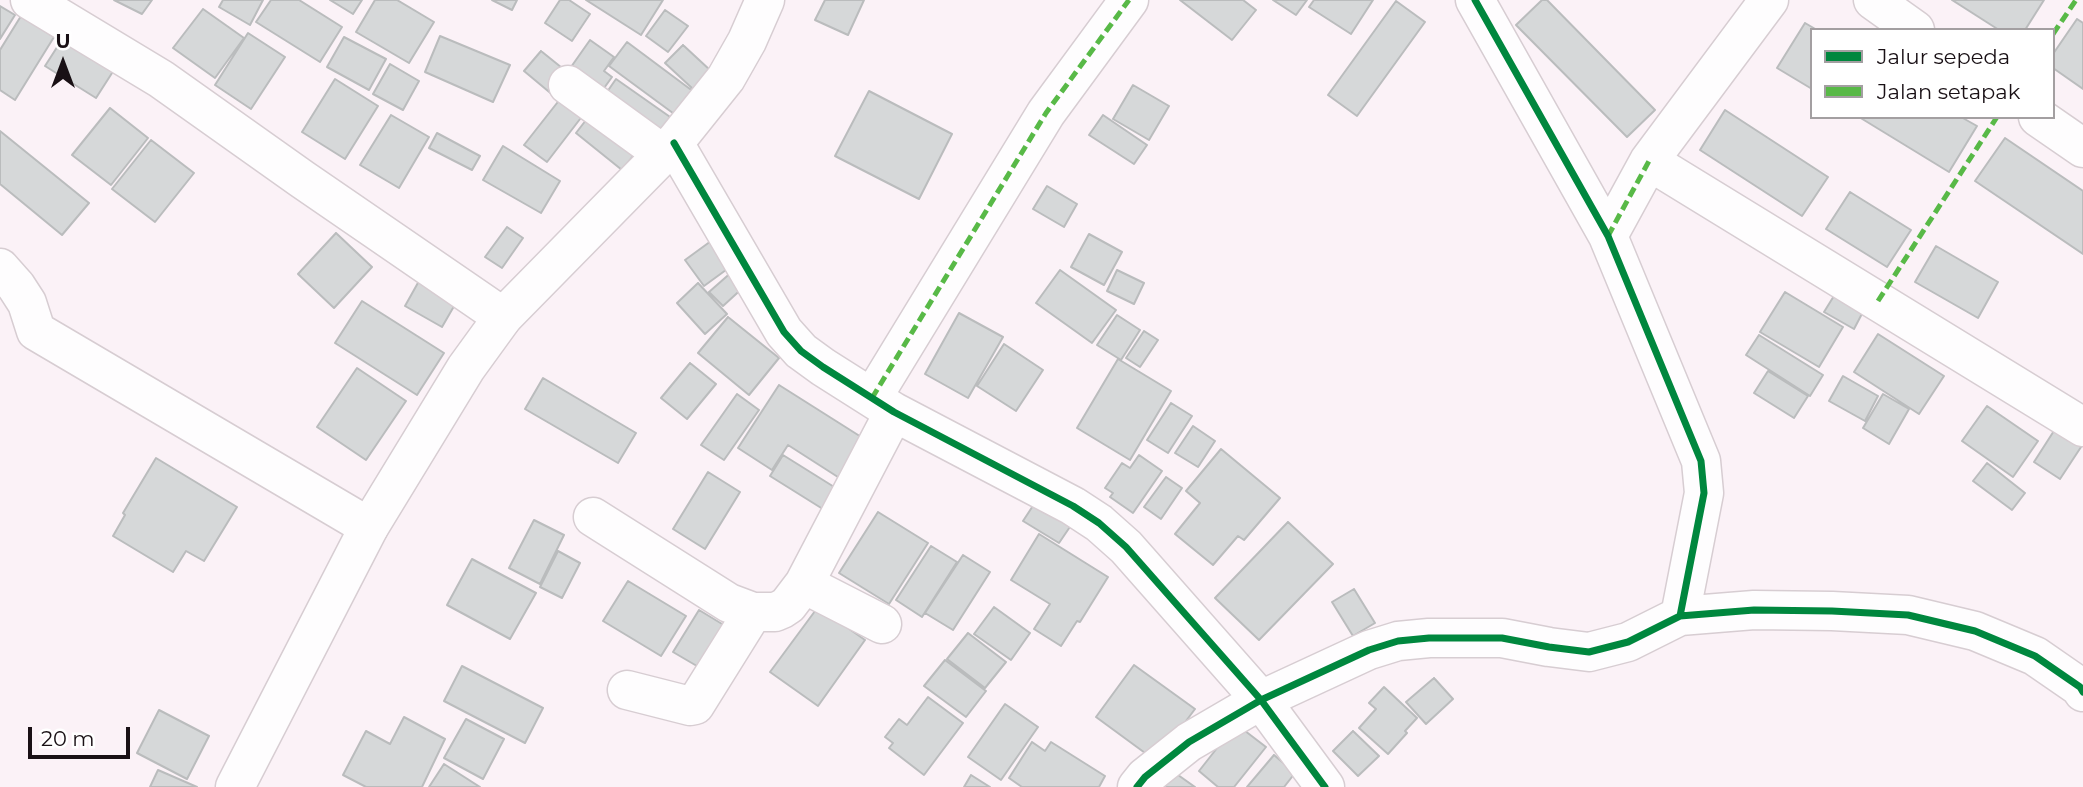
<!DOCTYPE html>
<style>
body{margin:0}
#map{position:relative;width:2083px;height:787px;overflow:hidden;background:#fbf2f7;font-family:Montserrat,sans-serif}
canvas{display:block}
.legend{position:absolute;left:1810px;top:28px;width:245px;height:91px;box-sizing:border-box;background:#fff;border:2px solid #a39fa1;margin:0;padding:9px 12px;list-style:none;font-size:21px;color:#191015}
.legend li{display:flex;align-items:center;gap:14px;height:35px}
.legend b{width:35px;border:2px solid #a39fa1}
.north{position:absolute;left:28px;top:28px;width:70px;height:70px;-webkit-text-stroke:5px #fff;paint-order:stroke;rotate:0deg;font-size:19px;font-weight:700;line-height:28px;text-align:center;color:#191015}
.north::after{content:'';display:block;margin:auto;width:24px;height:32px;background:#191015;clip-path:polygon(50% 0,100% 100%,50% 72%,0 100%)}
.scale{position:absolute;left:28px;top:727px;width:102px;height:32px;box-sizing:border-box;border:4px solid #191015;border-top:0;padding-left:9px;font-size:21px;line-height:24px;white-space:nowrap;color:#191015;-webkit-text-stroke:5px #fff;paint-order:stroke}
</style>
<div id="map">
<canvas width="2083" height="787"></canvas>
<ul class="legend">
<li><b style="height:9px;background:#00873e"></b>Jalur sepeda</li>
<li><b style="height:9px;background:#58b947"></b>Jalan setapak</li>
</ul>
<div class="north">U</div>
<div class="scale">20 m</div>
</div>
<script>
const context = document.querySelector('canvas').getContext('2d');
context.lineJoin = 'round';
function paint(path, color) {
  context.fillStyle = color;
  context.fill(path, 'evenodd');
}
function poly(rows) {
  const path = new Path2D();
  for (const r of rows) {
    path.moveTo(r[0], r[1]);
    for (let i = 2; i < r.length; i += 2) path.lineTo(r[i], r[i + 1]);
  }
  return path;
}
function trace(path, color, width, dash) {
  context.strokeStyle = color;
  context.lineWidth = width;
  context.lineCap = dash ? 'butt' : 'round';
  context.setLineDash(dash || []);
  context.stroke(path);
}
const building = poly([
 [114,0,152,0,142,14,114,0],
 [223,0,263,0,250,25,219,7,223,0],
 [271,0,299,0,342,27,320,62,256,22,271,0],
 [330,0,362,0,353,14,330,0],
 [375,0,397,0,434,22,409,63,356,32,375,0],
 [492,0,517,0,512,10,492,0],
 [560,0,569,0,590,14,572,41,545,23,560,0],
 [586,0,663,0,641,35,586,0],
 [825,0,864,0,848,35,815,20,825,0],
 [1180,0,1243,0,1256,10,1232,40,1180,0],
 [1273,0,1307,0,1296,15,1273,0],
 [1314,0,1373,0,1351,34,1309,7,1314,0],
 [1542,0,1547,0,1655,110,1627,137,1516,25,1542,0],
 [1952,0,2044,0,2025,30,1999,30,1952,0],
 [1396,1,1425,22,1357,116,1328,95,1396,1],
 [0,6,15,15,0,39,0,6],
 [203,9,244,38,215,78,173,48,203,9],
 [665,10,688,26,668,52,646,36,665,10],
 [21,16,54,37,15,100,0,90,0,50,21,16],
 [2077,19,2083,23,2083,89,2053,68,2053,54,2077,19],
 [1805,23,1817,30,1812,30,1812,89,1777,68,1805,23],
 [70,27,121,59,96,98,45,66,70,27],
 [248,33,285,57,251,109,215,85,248,33],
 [440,36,510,65,493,102,425,72,440,36],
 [344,37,386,59,369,90,327,67,344,37],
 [590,40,614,57,604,71,612,77,594,102,571,67,590,40],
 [627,42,698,95,681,119,609,66,627,42],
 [683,45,711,71,693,89,665,63,683,45],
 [541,51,572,76,554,96,524,71,541,51],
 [390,64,419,81,403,110,373,94,390,64],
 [335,79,378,106,345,159,302,132,335,79],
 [616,79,673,119,656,144,598,105,616,79],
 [1133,85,1169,106,1149,140,1113,119,1133,85],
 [568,89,590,106,547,162,524,145,568,89],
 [869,91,952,134,919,199,835,156,869,91],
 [110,108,148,138,111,185,72,155,110,108],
 [1725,110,1828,177,1802,216,1700,150,1725,110],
 [593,111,639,149,622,170,576,133,593,111],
 [391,115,429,137,399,188,360,165,391,115],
 [1103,115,1147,145,1134,164,1089,135,1103,115],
 [1859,117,1961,117,1977,126,1949,172,1859,117],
 [0,131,89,203,62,235,0,184,0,131],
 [437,133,480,156,472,170,429,148,437,133],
 [2005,138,2083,191,2083,254,1975,181,2005,138],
 [151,140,194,173,155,222,112,189,151,140],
 [503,146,560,181,541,213,483,180,503,146],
 [1047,186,1077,204,1064,227,1033,209,1047,186],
 [1850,192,1911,230,1887,267,1826,229,1850,192],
 [507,227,523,238,502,268,485,257,507,227],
 [336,233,372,267,334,308,298,274,336,233],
 [722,233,741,259,704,286,685,260,722,233],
 [1089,234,1122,252,1104,285,1071,267,1089,234],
 [1936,246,1998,282,1978,318,1915,282,1936,246],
 [734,270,747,284,723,306,709,292,734,270],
 [1060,270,1116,310,1092,343,1036,303,1060,270],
 [1117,270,1144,283,1134,304,1107,291,1117,270],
 [419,281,457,301,442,327,405,306,419,281],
 [698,283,727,314,705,334,677,303,698,283],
 [1837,291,1865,308,1854,329,1824,312,1837,291],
 [1785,292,1843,327,1819,367,1760,332,1785,292],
 [362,301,444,353,417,395,335,343,362,301],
 [959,313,1003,337,968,398,925,374,959,313],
 [1117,315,1140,330,1121,360,1097,345,1117,315],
 [728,317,779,358,749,395,698,353,728,317],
 [1144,331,1158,340,1140,367,1126,358,1144,331],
 [1878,334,1944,376,1919,414,1854,372,1878,334],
 [1759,335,1823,375,1810,396,1746,355,1759,335],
 [1004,344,1043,370,1016,411,977,386,1004,344],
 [1118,359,1171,391,1130,460,1077,428,1118,359],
 [690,363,716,384,687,419,661,398,690,363],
 [357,368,406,401,366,460,317,427,357,368],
 [1768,371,1808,396,1794,418,1754,393,1768,371],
 [1843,376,1878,396,1865,421,1829,401,1843,376],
 [543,378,636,433,618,463,525,409,543,378],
 [779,385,866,440,841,479,788,445,772,470,738,448,779,385],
 [737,394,759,410,724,460,701,445,737,394],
 [1883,394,1909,409,1889,444,1863,428,1883,394],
 [1171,403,1192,416,1168,453,1147,440,1171,403],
 [1987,406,2038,441,2013,477,1962,441,1987,406],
 [2059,423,2083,444,2060,479,2034,462,2059,423],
 [1193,426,1215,441,1198,467,1175,453,1193,426],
 [1221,449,1280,498,1244,540,1238,536,1213,565,1175,534,1200,503,1186,491,1221,449],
 [783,455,839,490,826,511,770,476,783,455],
 [1139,455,1162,471,1133,513,1110,497,1113,493,1105,488,1122,463,1130,468,1139,455],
 [156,458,237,507,204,561,186,551,173,572,113,536,125,515,123,513,156,458],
 [1987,463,2025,493,2012,510,1973,481,1987,463],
 [708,472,740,492,705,549,673,529,708,472],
 [1166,477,1182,488,1161,519,1144,507,1166,477],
 [1042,492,1078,515,1059,543,1023,521,1042,492],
 [878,512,928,543,889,604,839,573,878,512],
 [534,520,564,535,540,584,509,568,534,520],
 [1288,522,1333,564,1259,640,1215,598,1288,522],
 [1039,534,1108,577,1080,622,1077,621,1061,646,1034,629,1050,604,1011,580,1039,534],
 [931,546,957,562,922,617,896,600,931,546],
 [558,551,580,563,562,598,540,587,558,551],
 [963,555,990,572,953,630,925,613,963,555],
 [472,559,536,593,510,639,447,605,472,559],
 [628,581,686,616,661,656,603,621,628,581],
 [1354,589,1375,623,1353,636,1332,602,1354,589],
 [818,607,865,640,818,706,770,672,818,607],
 [994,607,1030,633,1011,660,974,634,994,607],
 [699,610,727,627,702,669,673,652,699,610],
 [968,633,1006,662,985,688,947,659,968,633],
 [945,660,986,691,966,717,924,686,945,660],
 [1134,665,1195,709,1156,761,1096,717,1134,665],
 [462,666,543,708,525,743,444,701,462,666],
 [1434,678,1453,699,1426,724,1406,702,1434,678],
 [1384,687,1417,718,1405,731,1407,733,1388,754,1359,728,1376,709,1369,703,1384,687],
 [928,697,963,723,924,775,889,748,893,743,885,737,899,719,907,725,928,697],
 [1005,704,1038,727,1001,780,968,757,1005,704],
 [159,710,209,736,187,779,137,753,159,710],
 [404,717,445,739,422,787,366,787,343,775,366,731,390,744,404,717],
 [466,719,504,739,483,779,444,758,466,719],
 [1236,724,1266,747,1234,787,1218,787,1199,771,1236,724],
 [1353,731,1379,756,1358,776,1333,751,1353,731],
 [1032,742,1045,751,1051,742,1105,776,1099,787,1022,787,1009,778,1032,742],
 [1274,755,1295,773,1284,787,1247,787,1274,755],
 [444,764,480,787,429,787,444,764],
 [158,770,197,787,150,787,158,770],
 [1171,770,1195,787,1158,787,1171,770],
 [971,775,990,787,964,787,971,775]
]);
const minor = poly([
 [30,0,161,79,302,179,503,317],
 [1475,0,1608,236,1701,461,1704,493,1680,616],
 [1873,0,1915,30],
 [568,85,663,154],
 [2038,117,2083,148],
 [674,143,784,332,801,351,823,367,894,412,1073,506,1099,523,1126,547,1261,700,1325,787],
 [1649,161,2083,427],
 [1608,236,1649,161,1769,0],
 [0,268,16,286,27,303,36,331,369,527],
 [872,398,1046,113,1129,0],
 [593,517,729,603,753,612,775,612,782,609,788,605,804,584,894,412],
 [804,584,882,624],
 [627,690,690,706,695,705,753,612],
 [1137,787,1145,777,1189,742,1261,700,1369,650,1398,641,1429,638,1502,638,1549,647,1589,652,1628,642,1680,616,1754,610,1832,611,1908,615,1975,631,2035,656,2080,687,2083,692]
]);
const major = poly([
 [235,787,369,527,466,368,503,317,674,143,726,78,747,41,765,0]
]);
const quiet = poly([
 [2053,34,2076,0],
 [1608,236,1649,161],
 [1878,301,1997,117],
 [872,398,1046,113,1129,0]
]);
const cycleway = poly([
 [1475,0,1608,236,1701,461,1704,493,1680,616],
 [674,143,784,332,801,351,823,367,894,412,1073,506,1099,523,1126,547,1261,700,1325,787],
 [1137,787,1145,777,1189,742,1261,700,1369,650,1398,641,1429,638,1502,638,1549,647,1589,652,1628,642,1680,616,1754,610,1832,611,1908,615,1975,631,2035,656,2080,687,2083,692]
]);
paint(building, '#d6d8d9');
trace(building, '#babcbd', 2);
trace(minor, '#d7cdd2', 41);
trace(major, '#d7cdd2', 41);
trace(minor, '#fefdfe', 38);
trace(major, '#fefdfe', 38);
trace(quiet, '#58b947', 5, [10, 5]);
trace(cycleway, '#00873e', 7);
</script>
